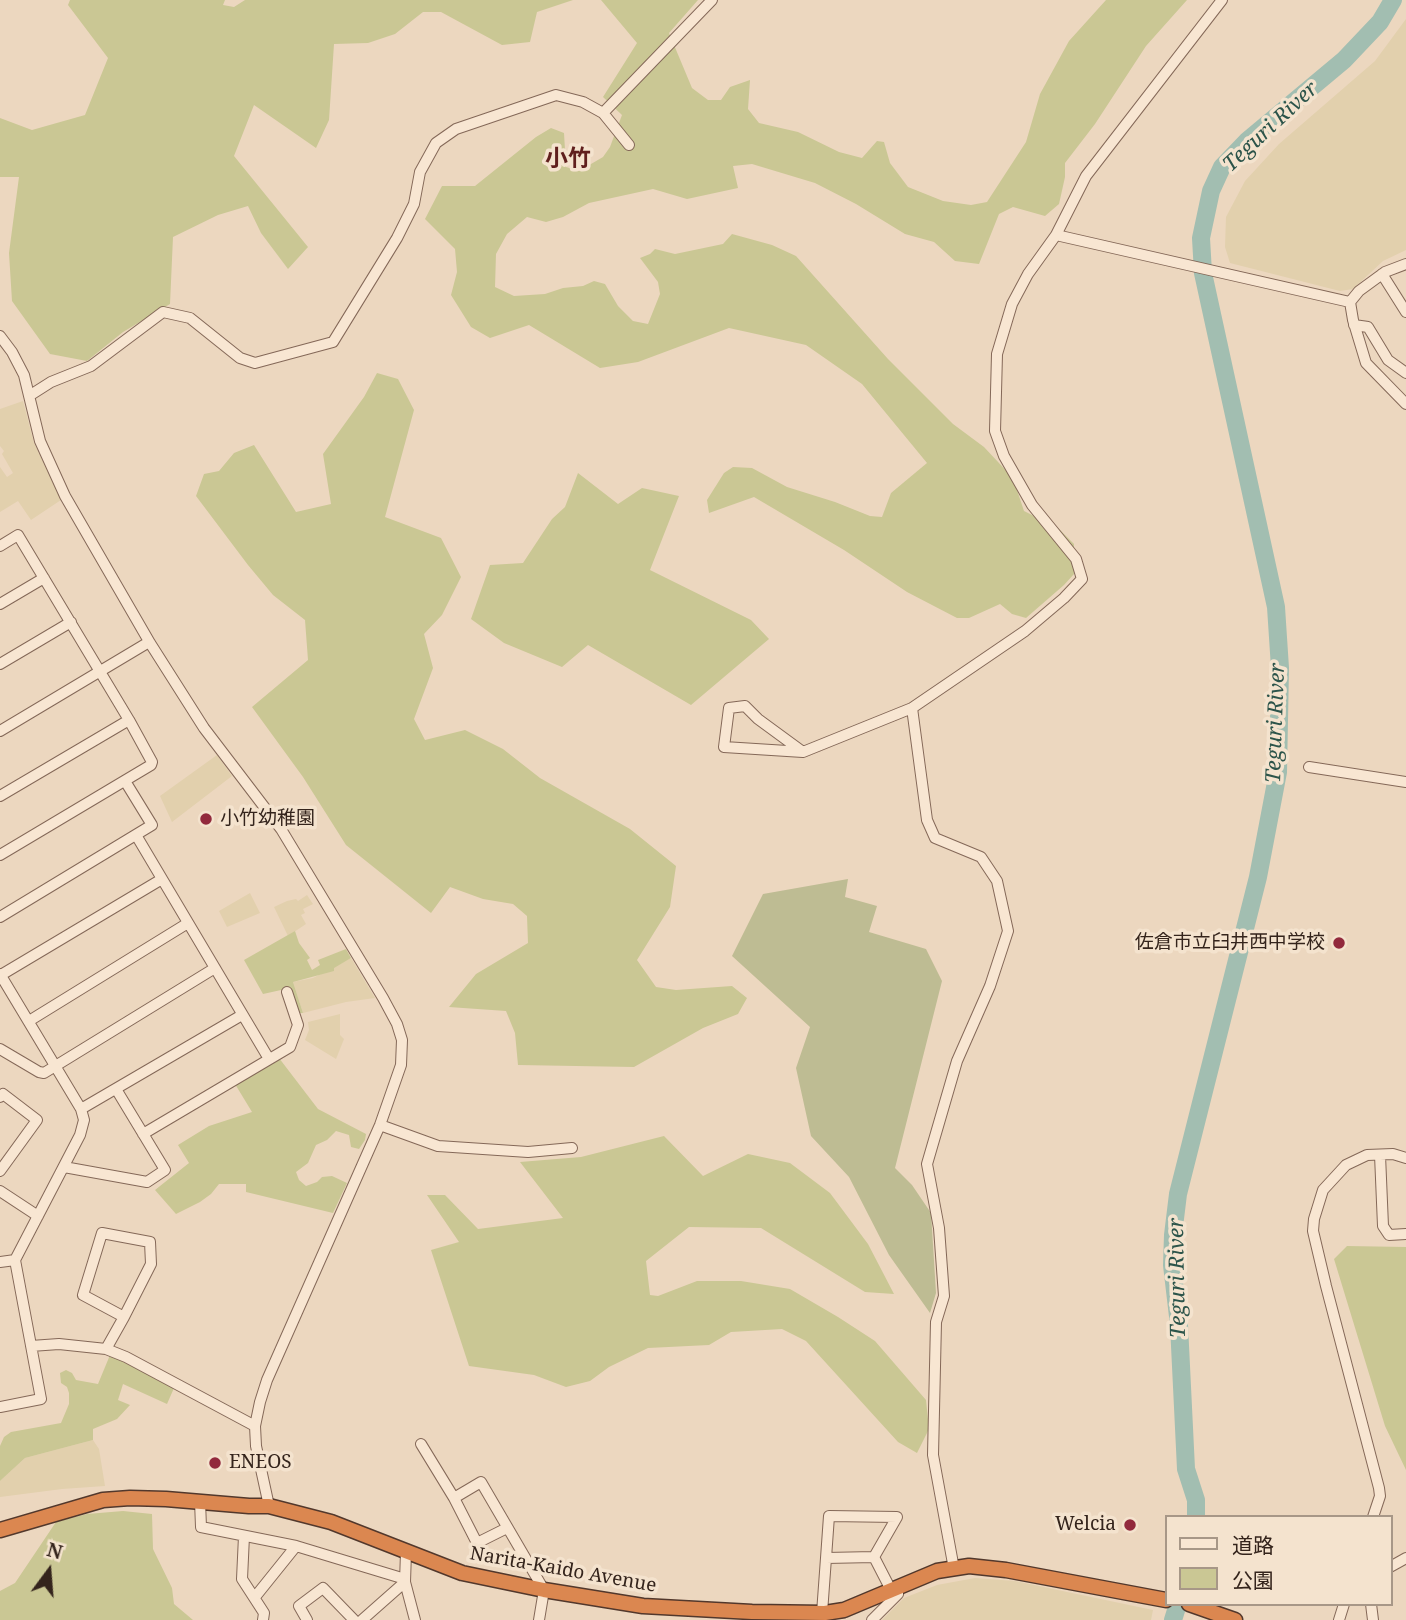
<!DOCTYPE html>
<meta charset="utf-8">
<style>
body{margin:0}
#map{position:relative;width:1406px;height:1620px;overflow:hidden;background:#ecd7bf;font-family:"Noto Serif","Noto Sans JP",serif}
canvas{display:block}
.legend{position:absolute;left:1165px;top:1515px;width:228px;height:91px;box-sizing:border-box;background:#f4e3ce;border:2px solid #a79787;margin:0;padding:9px 12px;list-style:none;font-size:21px;color:#34241c}
.legend li{display:flex;align-items:center;gap:14px;height:35px}
.legend b{width:35px;border:2px solid #a79787}
.north{position:absolute;left:14px;top:1536px;width:70px;height:70px;-webkit-text-stroke:5px #f4e3ce;paint-order:stroke;rotate:16deg;font-size:19px;font-weight:700;line-height:28px;text-align:center;color:#34241c}
.north::after{content:'';display:block;margin:auto;width:24px;height:32px;background:#34241c;clip-path:polygon(50% 0,100% 100%,50% 72%,0 100%)}
</style>
<div id="map">
<canvas width="1406" height="1620"></canvas>
<ul class="legend">
<li><b style="height:9px;background:#f8e6d2"></b>道路</li>
<li><b style="height:19px;background:#cac794"></b>公園</li>
</ul>
<div class="north">N</div>
</div>
<script>
const context = document.querySelector('canvas').getContext('2d');
context.lineJoin = 'round';
function paint(path, color) {
  context.fillStyle = color;
  context.fill(path, 'evenodd');
}
function poly(rows) {
  const path = new Path2D();
  for (const r of rows) {
    path.moveTo(r[0], r[1]);
    for (let i = 2; i < r.length; i += 2) path.lineTo(r[i], r[i + 1]);
  }
  return path;
}
function trace(path, color, width, dash) {
  context.strokeStyle = color;
  context.lineWidth = width;
  context.lineCap = dash ? 'butt' : 'round';
  context.setLineDash(dash || []);
  context.stroke(path);
}
function drawText(font, color, halo, rows, align = 'center') {
  context.font = font + ' "Noto Serif","Noto Sans JP",serif';
  context.lineWidth = 7;
  context.setLineDash([]);
  context.textBaseline = 'middle';
  context.strokeStyle = halo;
  context.fillStyle = color;
  for (const [text, x, y, turn = 0] of rows) {
    context.save();
    context.translate(x, y);
    context.rotate((+turn || 0) * Math.PI / 180);
    context.textAlign = isNaN(turn) ? turn : align;
    if (halo) context.strokeText(text, 0, 0);
    context.fillText(text, 0, 0);
    context.restore();
  }
}
const farmland = poly([
 [1406,19,1406,250,1383,261,1353,289,1340,291,1230,263,1225,247,1226,217,1245,181,1279,144,1375,61],
 [23,401,34,443,61,500,31,520,18,501,0,512,0,467,7,477,13,473,2,454,4,451,0,446,0,409],
 [217,755,232,776,172,822,160,796],
 [250,893,260,913,227,927,219,911],
 [307,895,313,904,303,909,305,913,301,915,306,924,288,936,274,907,287,901,296,899,298,901],
 [351,958,375,998,346,1002,303,1013,293,982,313,978],
 [340,1014,340,1035,344,1039,336,1059,305,1040,309,1030,308,1022],
 [93,1440,99,1449,105,1486,62,1489,0,1497,0,1481,25,1458],
 [975,1578,1015,1581,1153,1610,1151,1620,882,1620,904,1598,937,1585]
]);
const green = poly([
 [70,0,225,0,223,5,234,7,245,0,573,0,537,12,530,42,502,45,441,12,423,12,395,34,368,43,334,44,329,120,316,148,254,105,234,156,308,247,288,269,261,233,248,206,218,215,173,237,170,304,123,332,87,361,50,354,12,301,9,253,19,177,0,177,0,118,32,130,85,115,108,58,68,5],
 [601,0,698,0,669,33,692,88,708,100,721,100,730,87,750,80,748,109,759,123,798,132,839,152,862,158,877,141,884,142,890,163,908,187,943,201,971,205,987,202,1026,142,1040,94,1069,41,1106,0,1187,0,1146,46,1095,124,1065,163,1065,177,1059,204,1045,216,1013,207,999,214,979,264,955,261,934,242,905,234,856,204,815,183,752,164,733,166,738,188,687,199,653,189,589,203,563,217,546,222,527,217,507,234,496,254,495,287,514,296,545,294,563,288,583,286,594,281,605,284,618,306,633,321,648,324,660,294,658,282,640,258,650,254,655,249,675,254,723,244,732,234,772,245,796,256,888,359,953,424,984,447,1013,478,1024,511,1058,528,1074,544,1074,574,1064,585,1026,618,1012,614,1000,604,969,618,957,618,907,592,844,550,754,497,709,513,707,500,724,473,733,467,752,468,787,487,835,502,870,516,882,517,891,493,927,463,862,384,806,345,729,328,638,362,600,368,529,325,490,338,471,327,451,295,457,272,455,249,425,219,442,186,475,186,536,137,551,128,564,133,566,167,579,171,603,157,610,147,622,115,603,97,637,43],
 [377,373,398,379,414,410,385,517,441,538,461,577,442,615,424,634,433,668,414,719,425,740,465,730,503,749,540,778,630,829,676,866,670,907,637,960,656,987,676,990,732,986,747,998,738,1014,703,1028,634,1067,518,1065,515,1033,506,1011,449,1007,476,974,528,943,527,916,513,904,483,899,450,887,431,913,346,845,303,777,252,707,308,660,305,620,273,595,248,565,196,496,204,474,219,471,234,453,254,445,296,512,331,504,323,454,364,397],
 [578,473,618,504,642,488,679,496,650,570,751,620,769,639,691,705,588,645,562,667,504,643,471,619,490,565,523,563,552,519,565,507],
 [295,931,299,943,310,958,307,960,312,970,320,965,318,960,346,949,351,958,334,968,334,971,293,982,303,1013,299,1013,290,988,263,994,244,960],
 [279,1058,318,1109,366,1134,365,1140,359,1149,351,1147,349,1135,336,1131,327,1140,316,1145,308,1163,296,1172,299,1180,306,1186,317,1182,322,1177,332,1176,347,1183,333,1213,246,1192,246,1184,219,1184,211,1194,200,1202,176,1214,155,1190,189,1163,178,1145,209,1126,252,1112,235,1084],
 [664,1136,703,1176,748,1154,790,1163,830,1193,868,1244,894,1294,865,1292,761,1228,689,1227,646,1261,650,1295,658,1296,697,1281,741,1281,790,1289,838,1317,875,1341,926,1400,929,1429,917,1453,898,1442,806,1341,782,1329,731,1332,709,1345,648,1348,609,1367,590,1381,566,1387,534,1375,469,1366,431,1250,459,1242,427,1195,445,1195,478,1229,563,1218,520,1162,581,1157],
 [1347,1246,1406,1247,1406,1470,1385,1426,1334,1259],
 [110,1355,174,1388,167,1404,123,1384,118,1400,130,1405,117,1419,93,1429,93,1440,25,1458,0,1481,0,1446,4,1437,11,1432,61,1423,69,1404,69,1393,67,1387,61,1383,60,1373,66,1370,72,1373,76,1380,98,1384],
 [123,1511,152,1514,153,1549,172,1588,174,1604,193,1620,0,1620,0,1591,15,1583,56,1522,87,1514]
]);
const cemetery = poly([
 [848,879,845,897,877,906,869,932,926,949,942,981,895,1168,912,1185,931,1213,936,1293,930,1313,889,1255,849,1177,811,1136,796,1068,810,1027,732,956,763,894]
]);
const river = poly([
 [1196,1517,1196,1500,1186,1469,1179,1325,1172,1265,1173,1235,1178,1194,1258,877,1278,772,1280,668,1276,607,1203,273,1201,238,1211,191,1222,167,1247,141,1344,60,1380,22,1393,0],
 [1173,1620,1178,1604]
]);
const minor = poly([
 [603,113,712,0],
 [1056,235,1086,176,1222,0],
 [1406,264,1385,272,1359,291,1350,302,1353,320,1366,363,1406,404],
 [1382,274,1406,312],
 [1354,325,1368,327,1388,360,1406,373],
 [0,336,12,352,24,375,40,441,65,496,150,643,204,728,281,829,383,998,397,1024,402,1040,401,1065,380,1125,267,1380,260,1402,255,1426,256,1446,269,1506],
 [29,396,51,382,91,366,163,312,190,318,240,358,255,363,333,342,397,238,414,204,420,172,436,143,456,129,556,95,583,102,603,113,629,145],
 [0,546,18,535,129,720,152,762,151,765,0,855],
 [0,604,44,578],
 [0,664,71,622],
 [912,708,927,820,935,838,981,857,997,881,1008,931,990,986,957,1061,927,1164,939,1228,944,1296,936,1322,933,1455,954,1569],
 [0,731,149,642],
 [803,752,758,719,745,706,729,708,724,747,803,752,912,708,1025,631,1064,598,1082,579,1076,559,1032,505,1004,456,995,431,997,354,1012,304,1028,274,1056,235,1350,302],
 [1309,767,1406,782],
 [0,796,129,720],
 [136,835,269,1059],
 [0,917,152,825,125,781],
 [0,974,81,1109,84,1120,80,1135,15,1260,41,1399,0,1407],
 [1,975,162,879],
 [29,1021,188,923],
 [0,1049,39,1072,44,1073,215,968],
 [0,1097,3,1094,37,1120,0,1171],
 [81,1109,242,1015],
 [380,1125,438,1146,528,1152,572,1148],
 [143,1134,290,1047,298,1025,287,992],
 [1380,1155,1383,1226,1389,1235,1406,1234],
 [64,1167,147,1182,165,1170,116,1089],
 [0,1191,38,1216],
 [0,1262,15,1260],
 [31,1346,59,1344,106,1349,126,1357,255,1426],
 [106,1349,124,1317,151,1264,150,1242,102,1233,83,1295,124,1317],
 [421,1444,454,1498,481,1482,544,1590,539,1620],
 [454,1498,477,1543,507,1528],
 [200,1501,201,1527,296,1546,405,1579],
 [1373,1517,1380,1496,1379,1488,1326,1286,1313,1231,1314,1219,1323,1190,1346,1165,1367,1155,1393,1154,1406,1158],
 [244,1536,242,1579,264,1613,263,1620],
 [406,1552,405,1582,415,1620],
 [874,1557,891,1590],
 [1390,1567,1406,1558],
 [255,1597,296,1546],
 [1371,1604,1373,1620],
 [822,1613,826,1558,829,1516,897,1517,874,1557,826,1558],
 [307,1620,299,1606,323,1588,354,1620],
 [362,1620,405,1582],
 [872,1620,898,1594,895,1588],
 [1339,1620,1344,1604]
]);
const highway = poly([
 [0,1530,103,1500,130,1498,166,1499,249,1506,269,1506,331,1522,462,1573,544,1590,643,1606,752,1612,825,1613,844,1610,937,1571,969,1566,1006,1570,1166,1600],
 [1189,1604,1235,1620]
]);
const markers = [
 [206,819,7,"#92293c"],
 [1339,943,7,"#92293c"],
 [215,1463,7,"#92293c"],
 [1130,1525,7,"#92293c"]
];
const poiNames = [
 ["小竹幼稚園",220,819],
 ["佐倉市立臼井西中学校",1325,943,"right"],
 ["ENEOS",229,1463],
 ["Welcia",1116,1525,"right"]
];
const streetNames = [
 ["Narita-Kaido Avenue",563,1570,10]
];
const waterNames = [
 ["Teguri River",1271,127,-43],
 ["Teguri River",1276,723,-88],
 ["Teguri River",1178,1278,-91]
];
const quarterNames = [
 ["小竹",568,159]
];
paint(farmland, '#e2d0ad');
paint(green, '#cac794');
paint(cemetery, '#bebc93');
trace(river, '#a2beb1', 18);
trace(minor, '#846858', 12);
trace(highway, '#52382c', 17);
trace(minor, '#f8e6d2', 10);
trace(highway, '#db8750', 14);
for (const [x, y, r, color] of markers) {
  const dot = new Path2D();
  dot.arc(x, y, r, 0, 2 * Math.PI);
  context.fillStyle = color;
  context.fill(dot);
  trace(dot, '#f4e3ce', 2.5);
}
drawText('19px', '#34241c', '#f4e3ce', poiNames, 'left');
drawText('19px', '#34241c', '#f4e3ce', streetNames);
drawText('italic 21px', '#2c544a', '#f4e3ce', waterNames);
drawText('bold 23px', '#601f1d', '#f4e3ce', quarterNames);
</script>
